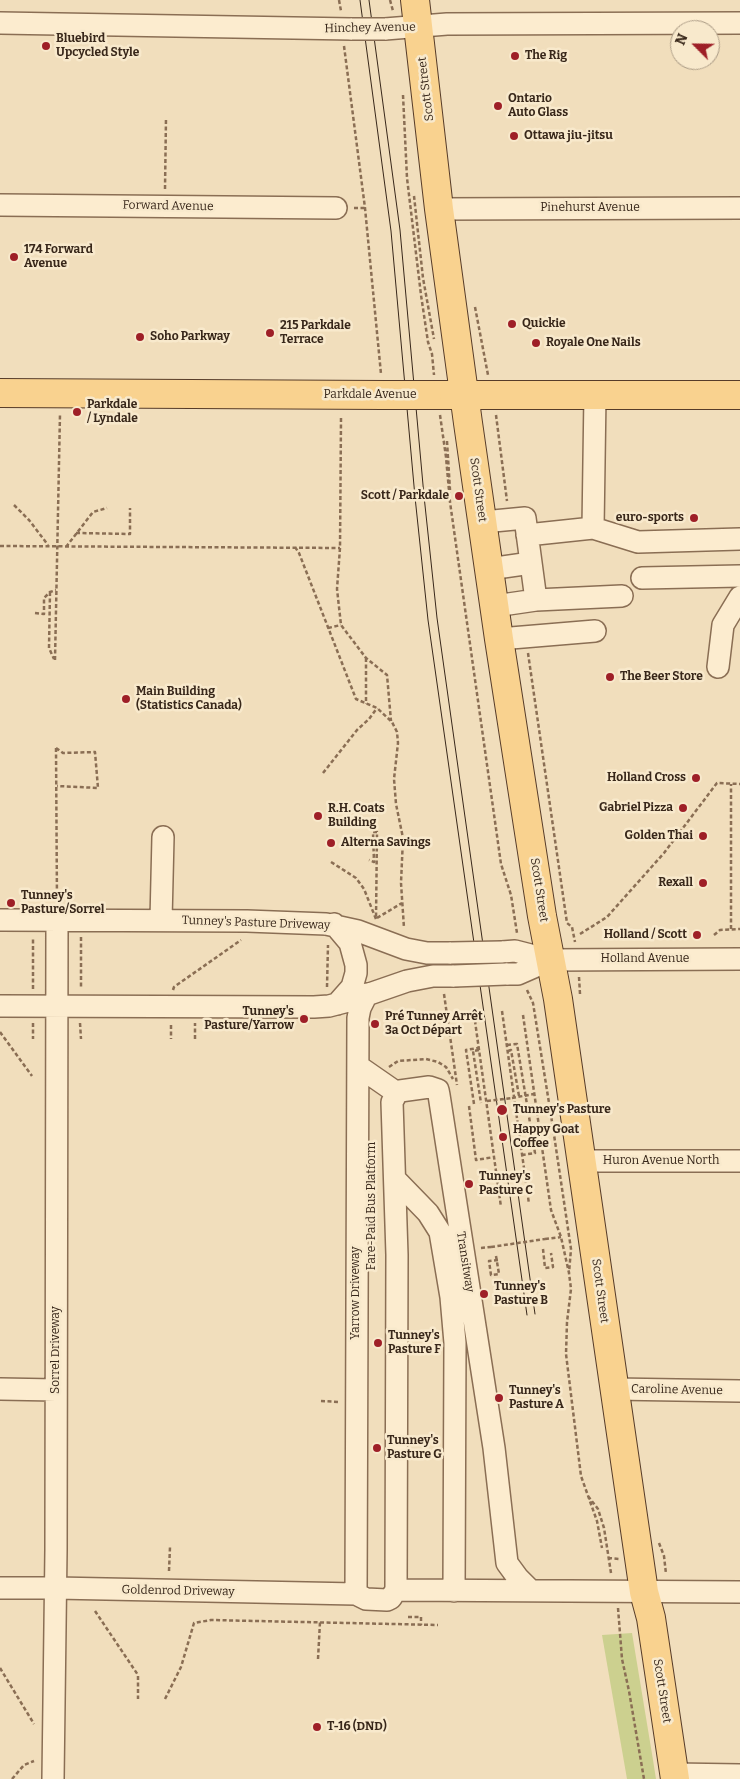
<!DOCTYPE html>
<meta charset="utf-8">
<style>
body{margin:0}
#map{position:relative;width:740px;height:1779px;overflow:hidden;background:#f1debc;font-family:Bitter,serif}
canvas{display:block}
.north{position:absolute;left:670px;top:20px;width:50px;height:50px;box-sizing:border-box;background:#f8e9cc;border:1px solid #ab9b85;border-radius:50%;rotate:293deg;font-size:14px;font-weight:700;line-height:20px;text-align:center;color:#38271a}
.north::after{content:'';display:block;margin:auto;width:18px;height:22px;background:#9e1f27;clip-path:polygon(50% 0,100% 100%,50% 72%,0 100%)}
</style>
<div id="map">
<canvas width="740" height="1779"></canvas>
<div class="north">N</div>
</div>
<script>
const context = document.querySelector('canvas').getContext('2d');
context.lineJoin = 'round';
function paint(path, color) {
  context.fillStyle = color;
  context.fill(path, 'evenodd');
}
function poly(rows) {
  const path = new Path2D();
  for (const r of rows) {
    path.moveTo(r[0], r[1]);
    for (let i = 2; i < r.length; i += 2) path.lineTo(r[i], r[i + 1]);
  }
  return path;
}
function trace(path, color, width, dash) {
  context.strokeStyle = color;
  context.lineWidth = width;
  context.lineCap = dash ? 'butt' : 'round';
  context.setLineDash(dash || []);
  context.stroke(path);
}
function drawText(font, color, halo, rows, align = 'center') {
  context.font = font + ' Bitter,serif';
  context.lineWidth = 5;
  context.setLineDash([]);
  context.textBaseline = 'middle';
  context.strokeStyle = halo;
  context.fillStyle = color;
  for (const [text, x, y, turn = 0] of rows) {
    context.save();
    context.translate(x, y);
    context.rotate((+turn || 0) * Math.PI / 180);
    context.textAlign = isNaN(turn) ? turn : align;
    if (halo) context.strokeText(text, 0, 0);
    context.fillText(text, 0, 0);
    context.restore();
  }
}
const green = poly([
 [632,1633,653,1760,656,1779,627,1779,602,1635]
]);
const path = poly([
 [339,0,341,11],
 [390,0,393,11],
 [344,46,365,208,381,374],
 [403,95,407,178,421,295,428,342,432,354,434,375],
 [165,189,166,118],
 [414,196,423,278,434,339],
 [354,208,365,208],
 [475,307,488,375],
 [440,415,446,457,450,502,501,864,511,895,517,933],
 [496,415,507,501],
 [341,418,340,548,337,589,341,625,366,658,387,675,391,721],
 [447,441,450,490],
 [14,505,29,520,48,545],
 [76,533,130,534,130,508],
 [0,546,340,548],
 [66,547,93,512,107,508],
 [295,547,299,553,356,699,377,708,392,722,397,732,398,743,394,779,396,804,403,838,401,883,404,928],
 [50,592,49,648,54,659],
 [35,613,44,614,44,598,50,592,56,590],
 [328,628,341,625],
 [528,653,567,923,572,927,575,942],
 [366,658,366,704],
 [55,660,60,414],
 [56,748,57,902],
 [56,748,63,753,95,752,98,788,57,786],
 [323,773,357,730,369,719,377,708],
 [331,862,356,878,364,889,376,919,377,832,373,832,374,862,369,860],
 [377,918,402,903],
 [731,929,731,784],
 [580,934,607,917,664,853,717,783,740,784],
 [714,935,720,930,740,929],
 [81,937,81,989],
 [579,977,580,994],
 [327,987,328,945],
 [33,989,33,937],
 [173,990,174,987,241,940],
 [527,990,533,1003,553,1128,571,1249,569,1273],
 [444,994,457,1085],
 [502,1011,529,1204],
 [474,1014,501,1207],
 [523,1015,551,1210,561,1237,569,1273,571,1289,567,1322,566,1354,581,1476,597,1521,602,1548],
 [33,1023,33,1039],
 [80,1023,81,1039],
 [171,1025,171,1039],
 [0,1032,32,1076],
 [195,1039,195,1023],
 [507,1045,517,1044,535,1153,522,1155],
 [479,1050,473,1051,481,1103],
 [508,1051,511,1050,519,1096],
 [389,1067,398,1061,426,1059,438,1062,446,1067,453,1079],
 [512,1098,534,1094],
 [474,1104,466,1050,478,1048],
 [469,1106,476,1160,494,1157],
 [545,1239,561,1237],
 [481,1248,491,1247],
 [543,1249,545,1268,553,1267,551,1253],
 [498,1260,489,1261,491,1275,499,1274],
 [321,1401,340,1402],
 [588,1496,598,1509,604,1528,611,1573],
 [659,1543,664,1556,666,1574],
 [608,1558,619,1559],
 [169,1571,170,1547],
 [618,1608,622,1659,629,1691,644,1779],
 [95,1611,138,1675,138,1699],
 [408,1617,421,1617,421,1625],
 [318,1659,320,1622],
 [0,1668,34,1724],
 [165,1699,181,1667,194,1623,211,1620,438,1625],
 [12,1779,24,1765,34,1761]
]);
const minor = poly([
 [0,23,352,29],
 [385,29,447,24,740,23],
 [0,205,336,208],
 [439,209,740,208],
 [483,522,525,518,536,600,495,606],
 [593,528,638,542,740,539],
 [527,535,593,528,595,395],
 [489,569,531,563],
 [642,578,740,576],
 [536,600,622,596],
 [499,639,595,631],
 [718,667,723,625,740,597],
 [0,920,247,921,326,924,358,931,406,949,427,953,451,953],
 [161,920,163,837],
 [334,924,350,943,356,965,356,973,352,987,337,1004],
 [502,952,515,951,550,960,740,959],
 [506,974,518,974,550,960],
 [0,1006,314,1007,329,1006,352,1000,407,981,433,976,454,976],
 [358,1066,397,1093],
 [581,1161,740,1161],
 [395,1179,428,1213,440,1232,451,1297,455,1343,454,1591],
 [0,1389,56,1390],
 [614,1389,740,1391],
 [0,1588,56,1588,356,1594],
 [530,1590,518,1578,507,1563,494,1448,439,1095,438,1090,429,1087,400,1091,397,1093,392,1102,397,1255,396,1590,740,1592],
 [356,1594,358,1018,360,1008,367,994],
 [356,1594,366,1599,387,1600,391,1598,396,1590],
 [674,1774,740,1775],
 [53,1779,56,1550,57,920]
]);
const major = poly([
 [415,0,439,209,468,423,499,639,542,916,558,999,644,1592,651,1618,675,1779],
 [0,393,384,395],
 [427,395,740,395]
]);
const tram = poly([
 [360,0,391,231,415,497,428,620,527,1315],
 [369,0,400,230,424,496,437,618,535,1314]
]);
const pathBridge = poly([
 [487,1101,512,1098],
 [491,1247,545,1239],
 [496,1256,499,1274]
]);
const minorBridge = poly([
 [352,29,385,29],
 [451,953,502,952],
 [454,976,506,974]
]);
const majorBridge = poly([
 [384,395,427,395]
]);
const markers = [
 [46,46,5,"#9e1f27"],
 [515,56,5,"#9e1f27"],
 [498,106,5,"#9e1f27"],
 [514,136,5,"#9e1f27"],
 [14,257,5,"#9e1f27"],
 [512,324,5,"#9e1f27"],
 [270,333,5,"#9e1f27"],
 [140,337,5,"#9e1f27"],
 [536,343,5,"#9e1f27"],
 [77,412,5,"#9e1f27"],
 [459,496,5,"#9e1f27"],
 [694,518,5,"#9e1f27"],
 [610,677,5,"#9e1f27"],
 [126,699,5,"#9e1f27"],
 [696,778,5,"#9e1f27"],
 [683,808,5,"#9e1f27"],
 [318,816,5,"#9e1f27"],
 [703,836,5,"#9e1f27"],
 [331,843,5,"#9e1f27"],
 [703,883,5,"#9e1f27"],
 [11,903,5,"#9e1f27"],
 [697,935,5,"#9e1f27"],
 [304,1019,5,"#9e1f27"],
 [375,1024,5,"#9e1f27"],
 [502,1110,6,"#9e1f27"],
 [503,1137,5,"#9e1f27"],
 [469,1184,5,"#9e1f27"],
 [484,1294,5,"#9e1f27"],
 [378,1343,5,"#9e1f27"],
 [499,1398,5,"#9e1f27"],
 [377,1448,5,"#9e1f27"],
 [317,1727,5,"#9e1f27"]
];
const streetNames = [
 ["Hinchey Avenue",370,28,-1],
 ["Scott Street",426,89,-97],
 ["Forward Avenue",168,206,1],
 ["Pinehurst Avenue",590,208],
 ["Parkdale Avenue",370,395],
 ["Scott Street",478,490,82],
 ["Scott Street",539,890,81],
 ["Tunney's Pasture Driveway",256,923,2],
 ["Holland Avenue",645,959],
 ["Huron Avenue North",661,1161],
 ["Fare-Paid Bus Platform",372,1206,-90],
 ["Transitway",465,1262,81],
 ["Scott Street",600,1291,82],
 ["Yarrow Driveway",356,1293,-90],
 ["Sorrel Driveway",56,1350,-90],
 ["Caroline Avenue",677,1390,1],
 ["Goldenrod Driveway",178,1591,1],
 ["Scott Street",662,1691,81]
];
const poiNames = [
 ["Bluebird",56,39],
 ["Upcycled Style",56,53],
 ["The Rig",525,56],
 ["Ontario",508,99],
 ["Auto Glass",508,113],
 ["Ottawa jiu-jitsu",524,136],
 ["174 Forward",24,250],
 ["Avenue",24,264],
 ["Quickie",522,324],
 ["215 Parkdale",280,326],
 ["Terrace",280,340],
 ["Soho Parkway",150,337],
 ["Royale One Nails",546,343],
 ["Parkdale",87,405],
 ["/ Lyndale",87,419],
 ["Scott / Parkdale",449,496,"right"],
 ["euro-sports",684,518,"right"],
 ["The Beer Store",620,677],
 ["Main Building",136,692],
 ["(Statistics Canada)",136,706],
 ["Holland Cross",686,778,"right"],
 ["Gabriel Pizza",673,808,"right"],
 ["R.H. Coats",328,809],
 ["Building",328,823],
 ["Golden Thai",693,836,"right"],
 ["Alterna Savings",341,843],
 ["Rexall",693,883,"right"],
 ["Tunney's",21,896],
 ["Pasture/Sorrel",21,910],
 ["Holland / Scott",687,935,"right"],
 ["Tunney's",294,1012,"right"],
 ["Pasture/Yarrow",294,1026,"right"],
 ["Pré Tunney Arrêt",385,1017],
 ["3a Oct Départ",385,1031],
 ["Tunney's Pasture",513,1110],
 ["Happy Goat",513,1130],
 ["Coffee",513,1144],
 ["Tunney's",479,1177],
 ["Pasture C",479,1191],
 ["Tunney's",494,1287],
 ["Pasture B",494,1301],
 ["Tunney's",388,1336],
 ["Pasture F",388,1350],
 ["Tunney's",509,1391],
 ["Pasture A",509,1405],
 ["Tunney's",387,1441],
 ["Pasture G",387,1455],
 ["T-16 (DND)",327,1727]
];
paint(green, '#ccd08f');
trace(minor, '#8a6e54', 24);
trace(major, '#573c29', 30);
trace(path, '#8a6e54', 2.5, [4, 2.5]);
trace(minor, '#fceccf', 21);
trace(major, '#f9d28f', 28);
trace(tram, '#38271a', 1);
trace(minorBridge, '#8a6e54', 24, []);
trace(majorBridge, '#573c29', 30, []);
trace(pathBridge, '#8a6e54', 2.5, [4, 2.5]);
trace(minorBridge, '#fceccf', 21);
trace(majorBridge, '#f9d28f', 28);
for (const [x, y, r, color] of markers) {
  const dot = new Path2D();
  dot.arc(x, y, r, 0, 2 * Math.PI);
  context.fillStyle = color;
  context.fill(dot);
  trace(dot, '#f8e9cc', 2);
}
drawText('12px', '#38271a', '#f8e9cc', streetNames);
drawText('bold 12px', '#38271a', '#f8e9cc', poiNames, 'left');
</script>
